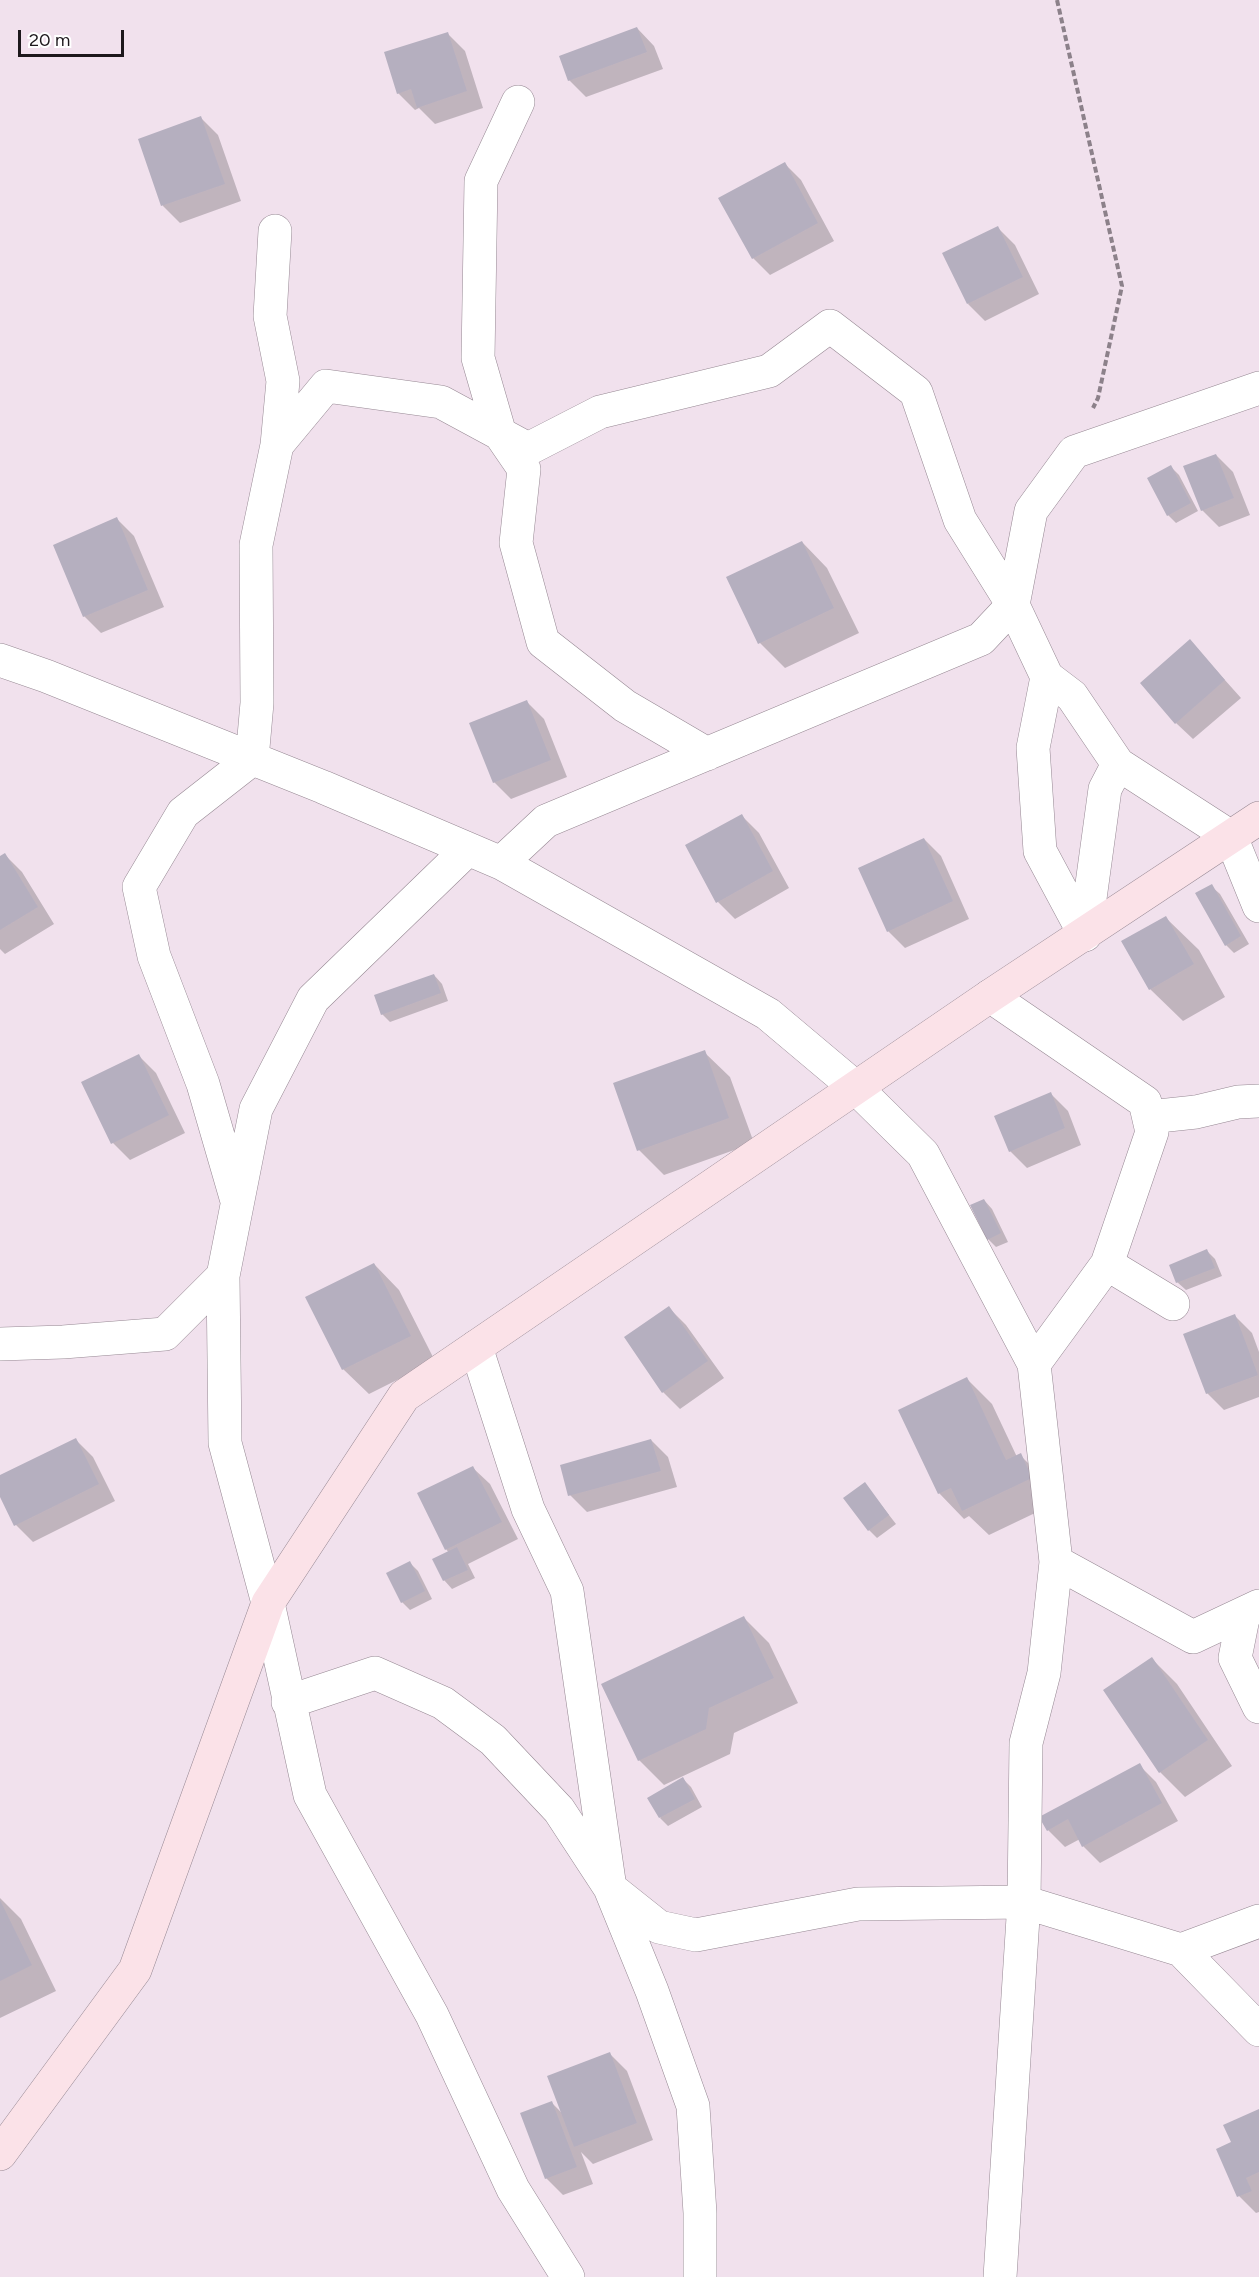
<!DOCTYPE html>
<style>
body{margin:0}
#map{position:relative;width:1259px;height:2277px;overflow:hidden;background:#f1e1ed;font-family:Figtree,sans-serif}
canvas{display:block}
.scale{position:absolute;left:18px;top:30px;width:106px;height:27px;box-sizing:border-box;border:3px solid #1d181c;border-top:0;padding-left:8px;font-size:18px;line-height:21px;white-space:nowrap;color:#1d181c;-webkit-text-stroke:4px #fff;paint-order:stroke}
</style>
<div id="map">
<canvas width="1259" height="2277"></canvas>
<div class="scale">20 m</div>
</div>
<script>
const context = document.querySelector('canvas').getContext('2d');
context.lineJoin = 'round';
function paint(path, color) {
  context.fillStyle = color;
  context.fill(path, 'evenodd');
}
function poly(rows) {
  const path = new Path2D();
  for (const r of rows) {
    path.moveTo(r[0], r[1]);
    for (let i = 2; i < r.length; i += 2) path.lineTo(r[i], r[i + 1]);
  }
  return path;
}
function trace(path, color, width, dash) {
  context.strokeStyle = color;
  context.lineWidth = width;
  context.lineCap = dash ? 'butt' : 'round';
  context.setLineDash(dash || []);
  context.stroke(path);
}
const shadow = poly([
 [637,28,654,46,663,69,586,97,569,80],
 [448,34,465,51,483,108,435,124,419,108,415,110,398,93],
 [201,118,218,135,241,201,180,223,163,206,139,140],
 [784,163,801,180,834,241,770,275,753,258],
 [998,228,1015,245,1039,294,985,321,968,304],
 [1216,455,1233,472,1250,515,1219,527,1202,510],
 [1171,467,1179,475,1198,511,1176,523,1168,515],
 [117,519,134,536,164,607,101,633,84,616],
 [802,542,827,568,859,633,785,668,760,643],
 [1190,641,1241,698,1193,739,1176,723],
 [527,702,544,719,567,777,511,799,494,782],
 [742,816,759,833,789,888,735,919,718,902],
 [924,839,941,856,969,919,905,948,888,931],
 [5,855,22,872,54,924,5,954,0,949,0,858],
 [1211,886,1220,894,1249,944,1234,953,1226,945],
 [1166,918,1199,950,1225,997,1183,1021,1150,989],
 [434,975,442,984,448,1001,390,1022,382,1014],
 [704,1052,730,1077,754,1143,664,1175,639,1150],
 [139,1056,156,1073,185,1133,130,1160,113,1143],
 [1051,1094,1068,1111,1081,1145,1027,1168,1010,1151],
 [984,1200,992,1209,1008,1242,996,1247,988,1239],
 [1207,1251,1215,1259,1222,1276,1186,1290,1177,1282],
 [374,1264,399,1290,435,1361,369,1394,343,1369],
 [669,1308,686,1325,724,1378,680,1409,663,1392],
 [1235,1316,1252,1333,1259,1352,1259,1397,1224,1410,1207,1393],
 [967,1379,992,1404,1017,1457,1020,1455,1045,1480,1056,1503,989,1535,969,1516,964,1519,939,1493],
 [76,1440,93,1457,115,1501,33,1542,16,1525,0,1494,0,1477],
 [651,1440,668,1457,677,1487,587,1512,570,1495],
 [473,1468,490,1484,518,1539,468,1564,475,1578,452,1589,444,1580,449,1553,446,1549],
 [865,1484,896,1524,877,1538,869,1530],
 [410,1563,418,1571,432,1599,410,1610,402,1602],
 [744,1618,769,1643,798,1703,734,1733,730,1754,664,1785,639,1760],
 [1152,1659,1177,1684,1232,1766,1185,1797,1160,1772],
 [1139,1765,1156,1782,1178,1821,1100,1863,1083,1846,1080,1839,1065,1847,1048,1830],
 [683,1779,691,1787,702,1807,668,1826,660,1818],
 [0,1898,21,1919,56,1991,0,2018],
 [610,2054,627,2071,653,2140,593,2164,581,2152,593,2184,563,2195,546,2178,552,2103,563,2114],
 [1259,2110,1259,2212,1256,2213,1239,2196,1233,2143]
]);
const building = poly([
 [637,27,647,52,568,81,559,56],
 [448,32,467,91,417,108,411,89,397,94,384,52],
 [201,116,225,184,161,206,138,139],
 [785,162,818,223,752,259,718,198],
 [998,226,1023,277,967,304,942,253],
 [1216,454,1234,498,1201,511,1183,466],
 [1171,465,1191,503,1167,516,1147,478],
 [117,517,148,590,83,617,53,545],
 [802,541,834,608,758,644,726,577],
 [1190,639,1225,680,1175,724,1140,683],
 [527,700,551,760,493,783,469,723],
 [742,814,773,871,716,903,685,845],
 [924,838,953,901,887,932,858,868],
 [5,853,38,907,0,930,0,856],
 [1212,884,1241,936,1225,946,1195,893],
 [1166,916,1194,964,1149,990,1121,941],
 [434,974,441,993,381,1015,374,995],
 [705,1050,729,1118,637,1151,613,1083],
 [139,1054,169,1115,111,1144,81,1082],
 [1051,1092,1065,1128,1009,1152,994,1116],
 [984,1199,1001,1233,987,1240,970,1205],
 [1207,1249,1215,1268,1176,1283,1169,1265],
 [374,1263,411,1336,342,1370,305,1297],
 [669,1306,708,1361,662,1393,624,1337],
 [1235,1314,1258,1375,1206,1394,1183,1334],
 [967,1377,1006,1460,1021,1453,1032,1478,962,1511,951,1488,938,1494,898,1410],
 [76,1438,99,1484,14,1526,0,1497,0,1475],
 [651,1439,661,1471,568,1496,560,1465],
 [473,1466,502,1522,445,1550,417,1493],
 [865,1482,889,1515,868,1531,843,1498],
 [457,1547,468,1570,443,1581,432,1559],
 [410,1561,425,1591,401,1603,386,1573],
 [744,1616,774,1678,709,1708,706,1729,638,1761,601,1684],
 [1152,1657,1208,1740,1159,1773,1103,1690],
 [1140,1763,1162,1803,1082,1847,1068,1819,1047,1831,1039,1817],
 [683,1777,695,1799,659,1818,647,1798],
 [0,1900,32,1965,0,1981],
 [610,2052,637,2123,574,2147,547,2076],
 [552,2101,577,2167,545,2179,520,2113],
 [1259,2109,1259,2172,1246,2178,1252,2191,1237,2197,1216,2149,1231,2142,1223,2125]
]);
const path = poly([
 [1057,0,1122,286,1098,398,1093,408]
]);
const street = poly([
 [518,102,481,181,478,358,500,434,524,469,516,543,543,642,625,706,707,754],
 [275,231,270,316,283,381,277,445],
 [1259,388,1074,452,1031,511,1013,605,1047,677,1072,696,1118,764,1231,837,1259,906],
 [0,660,46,676,323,787,501,863,768,1014,856,1088,923,1154,1034,1364,1056,1562,1044,1673,1026,1743,1024,1902,1000,2277],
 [1047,677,1033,748,1040,851,1085,935,1105,789,1118,764],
 [468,849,313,999,256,1109,223,1276,225,1443,268,1603,310,1795,432,2015,513,2189,568,2277],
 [990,996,1145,1102,1152,1132,1107,1264,1034,1364],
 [1149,1117,1196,1112,1238,1102,1259,1101],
 [237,1201,203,1084,154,956,139,887,183,813,252,759,257,703,256,545,277,445,326,386,441,402,528,449,600,412,769,371,830,326,916,392,960,520,1013,605,981,639,546,821,501,863],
 [1107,1264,1173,1304],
 [0,1344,63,1342,165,1334,223,1276],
 [476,1347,528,1509,567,1591,610,1888,652,1991,693,2106,700,2213,700,2277],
 [1056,1562,1193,1637,1259,1606],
 [1244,1613,1235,1658,1259,1707],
 [288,1702,375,1673,443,1703,493,1740,559,1810,610,1888,659,1927,696,1935,858,1904,1024,1902,1181,1950,1259,2030],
 [1181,1950,1259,1921]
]);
const secondary = poly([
 [0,2154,135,1970,268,1603,404,1396,990,996,1259,818]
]);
paint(shadow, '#0003');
paint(building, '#b5afbf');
trace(street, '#968893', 34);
trace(secondary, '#968893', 34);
trace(path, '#8c818a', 4, [6, 3]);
trace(street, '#fff', 33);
trace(secondary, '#fbe2e8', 33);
</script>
